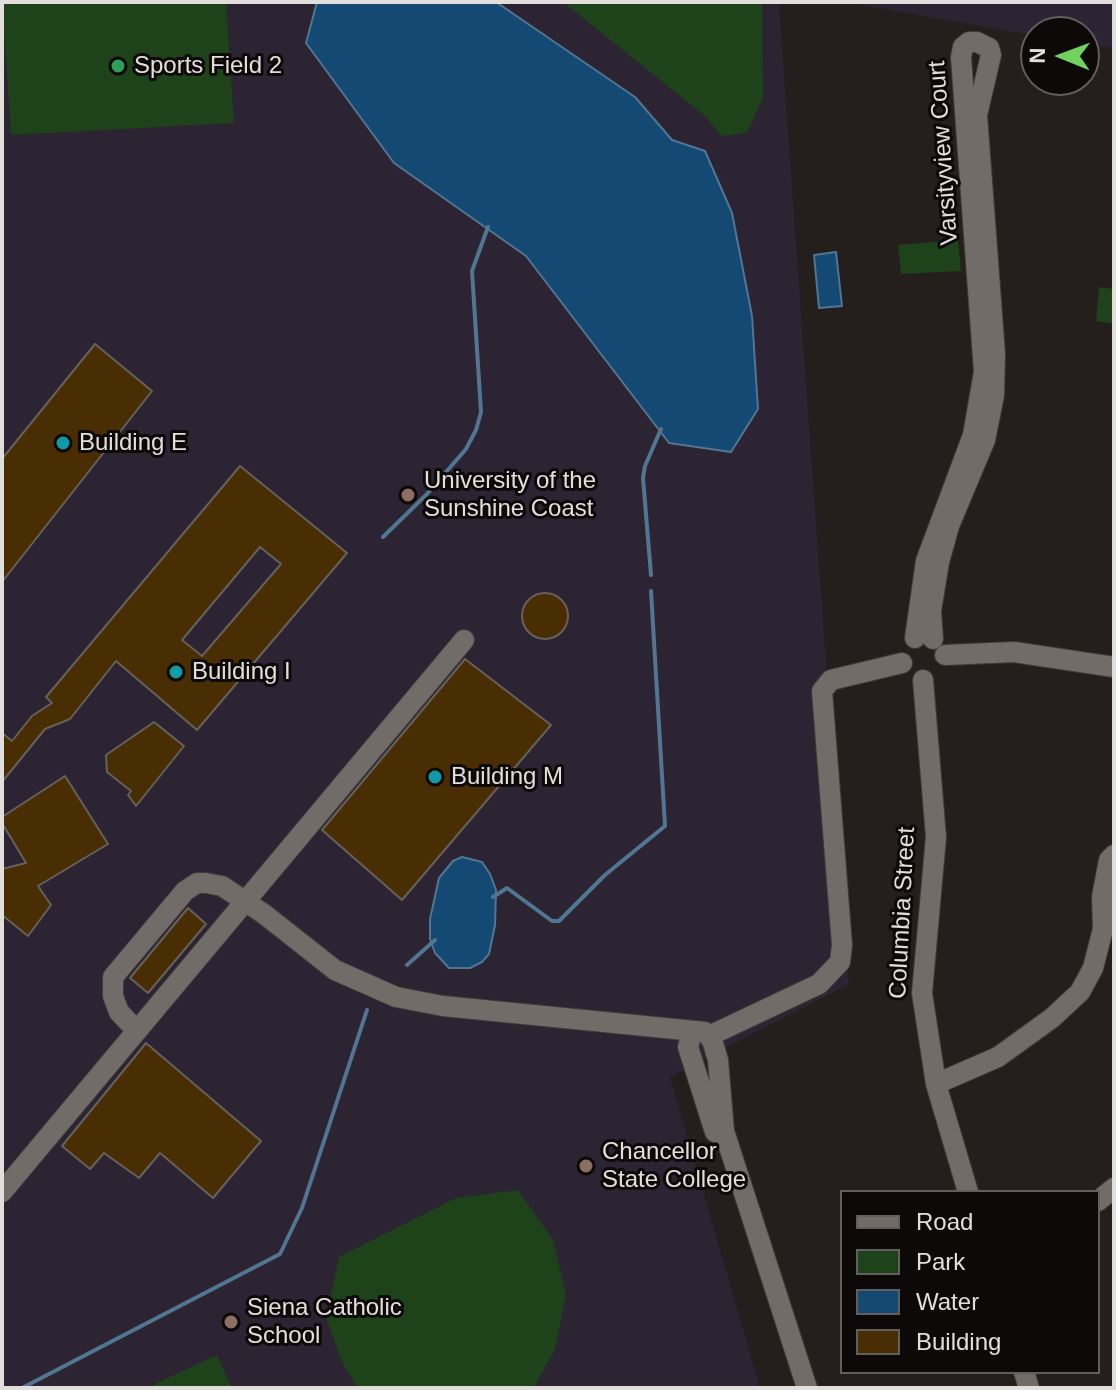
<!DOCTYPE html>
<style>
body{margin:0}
#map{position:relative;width:1116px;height:1390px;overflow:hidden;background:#241f1c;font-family:Helvetica,sans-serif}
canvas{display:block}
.frame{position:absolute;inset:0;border:4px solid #e2dedc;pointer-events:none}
.legend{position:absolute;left:840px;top:1190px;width:260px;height:184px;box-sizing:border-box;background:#0c0908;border:2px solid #625e5d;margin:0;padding:10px 14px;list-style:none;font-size:24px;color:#e2dedc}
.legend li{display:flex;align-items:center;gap:16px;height:40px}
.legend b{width:40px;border:2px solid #625e5d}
.north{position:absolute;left:1020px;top:16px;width:80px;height:80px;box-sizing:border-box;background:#0c0908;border:2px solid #625e5d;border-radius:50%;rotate:271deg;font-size:22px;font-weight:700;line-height:32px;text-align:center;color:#e2dedc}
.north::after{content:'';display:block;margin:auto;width:28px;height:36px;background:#70d35f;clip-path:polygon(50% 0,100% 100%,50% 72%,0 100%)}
</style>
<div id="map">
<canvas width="1116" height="1390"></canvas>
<div class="frame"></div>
<ul class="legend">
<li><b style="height:10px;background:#726c68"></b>Road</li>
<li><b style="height:22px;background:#1e4219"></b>Park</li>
<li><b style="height:22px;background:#134973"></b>Water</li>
<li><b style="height:22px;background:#492d03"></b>Building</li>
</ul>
<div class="north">N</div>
</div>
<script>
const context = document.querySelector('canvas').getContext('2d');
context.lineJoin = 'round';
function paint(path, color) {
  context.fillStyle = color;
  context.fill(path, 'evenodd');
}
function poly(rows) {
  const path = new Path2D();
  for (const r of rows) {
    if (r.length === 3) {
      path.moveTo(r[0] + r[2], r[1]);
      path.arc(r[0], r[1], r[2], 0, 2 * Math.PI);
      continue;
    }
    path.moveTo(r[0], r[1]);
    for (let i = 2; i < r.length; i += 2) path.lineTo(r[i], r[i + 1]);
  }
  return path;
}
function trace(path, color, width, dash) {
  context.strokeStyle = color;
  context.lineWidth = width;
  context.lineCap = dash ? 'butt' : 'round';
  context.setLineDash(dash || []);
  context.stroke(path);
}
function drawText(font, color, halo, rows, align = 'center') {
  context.font = font + ' Helvetica,sans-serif';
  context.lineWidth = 6;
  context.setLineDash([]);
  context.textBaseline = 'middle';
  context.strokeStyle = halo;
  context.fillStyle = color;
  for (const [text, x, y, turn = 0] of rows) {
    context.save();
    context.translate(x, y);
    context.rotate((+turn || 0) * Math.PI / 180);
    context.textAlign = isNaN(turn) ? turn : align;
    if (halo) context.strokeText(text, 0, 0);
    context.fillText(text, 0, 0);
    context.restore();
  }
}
const education = poly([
 [2,2,811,2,779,5,849,984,670,1077,760,1388,2,1388],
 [845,2,1114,2,1114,48,1084,43,1084,32,1036,32,1036,36]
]);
const green = poly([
 [2,2,226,2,234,123,11,135],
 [563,2,762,2,763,98,747,133,721,136,706,117],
 [958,240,961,271,901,274,898,245],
 [1099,287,1114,289,1114,324,1096,321],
 [518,1190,553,1240,566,1295,555,1349,534,1388,357,1388,341,1360,326,1318,339,1257,456,1198],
 [217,1355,232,1388,146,1388]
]);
const water = poly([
 [317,2,496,2,635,97,672,140,705,151,732,213,752,316,758,409,731,452,669,443,526,256,394,163,306,43,317,2],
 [836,252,842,306,819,308,814,255,836,252],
 [462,857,482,862,490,874,496,890,495,925,489,954,482,962,470,968,449,968,435,953,430,939,430,919,439,878,453,861,462,857]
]);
const stream = poly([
 [383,537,427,494,466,449,476,430,481,412,472,271,488,227],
 [651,575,643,478,645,466,661,429],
 [493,897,507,888,552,921,559,921,605,875,665,826,651,591],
 [407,965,435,940],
 [22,1388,280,1254,302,1208,367,1010]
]);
const building = poly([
 [95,344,152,391,2,582,2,459,95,344],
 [240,466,347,553,197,730,116,661,70,719,45,729,2,782,2,733,12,741,32,716,52,703,46,697,240,466],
 [260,547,281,564,202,656,182,640,260,547],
 [545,616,23],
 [465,659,551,725,402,900,322,830,465,659],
 [154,722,184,746,136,806,128,795,131,791,107,772,106,755,154,722],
 [65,776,108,844,38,886,51,905,28,936,2,915,2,869,26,863,2,823,2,817,65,776],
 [188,908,206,924,148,993,130,978,188,908],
 [146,1043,261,1141,213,1198,160,1153,139,1178,104,1153,90,1169,62,1146,146,1043]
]);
const minor = poly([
 [915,638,926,561,973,435,984,372,961,57,963,47,969,42,977,42,989,48,991,55,977,115,995,354,994,395,985,440,949,526,939,562,931,611,933,639],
 [945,655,1014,652,1114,667],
 [923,680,936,837,922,993,936,1084,968,1192],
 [137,1031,119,1012,113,996,113,977,185,891,197,883,206,883,222,886,264,914,335,970,396,997,443,1006,705,1032,712,1040,718,1060,724,1131,807,1388],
 [692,1032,688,1047,715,1132],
 [709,1036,819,984,840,962,842,945,822,691,831,680,902,663],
 [936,1084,998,1057,1052,1018,1080,992,1093,968,1103,929,1102,897,1109,860,1114,855],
 [2,1192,464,640],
 [1098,1201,1114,1188],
 [1024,1372,1029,1388]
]);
const markers = [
 [118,66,8,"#2e9e5b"],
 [63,443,8,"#0f9aa8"],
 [408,495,8,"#8d6e63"],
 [176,672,8,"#0f9aa8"],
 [435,777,8,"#0f9aa8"],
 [586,1166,8,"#8d6e63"],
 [231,1322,8,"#8d6e63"]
];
const poiNames = [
 ["Sports Field 2",134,66],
 ["Building E",79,443],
 ["University of the",424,481],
 ["Sunshine Coast",424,509],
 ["Building I",192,672],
 ["Building M",451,777],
 ["Chancellor",602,1152],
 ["State College",602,1180],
 ["Siena Catholic",247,1308],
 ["School",247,1336]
];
const streetNames = [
 ["Varsityview Court",944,153,-94],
 ["Columbia Street",903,913,-87]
];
paint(education, '#2c2333');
paint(green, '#1e4219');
paint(water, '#134973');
trace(water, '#517692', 2);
trace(stream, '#517692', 4);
paint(building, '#492d03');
trace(building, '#65615b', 2);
trace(minor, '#403c3a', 22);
trace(minor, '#726c68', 20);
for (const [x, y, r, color] of markers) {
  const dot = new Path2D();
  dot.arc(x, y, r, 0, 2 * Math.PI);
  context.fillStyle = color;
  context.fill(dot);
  trace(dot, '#0c0908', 3);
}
drawText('24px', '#e2dedc', '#0c0908', poiNames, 'left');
drawText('24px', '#e2dedc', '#0c0908', streetNames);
</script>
